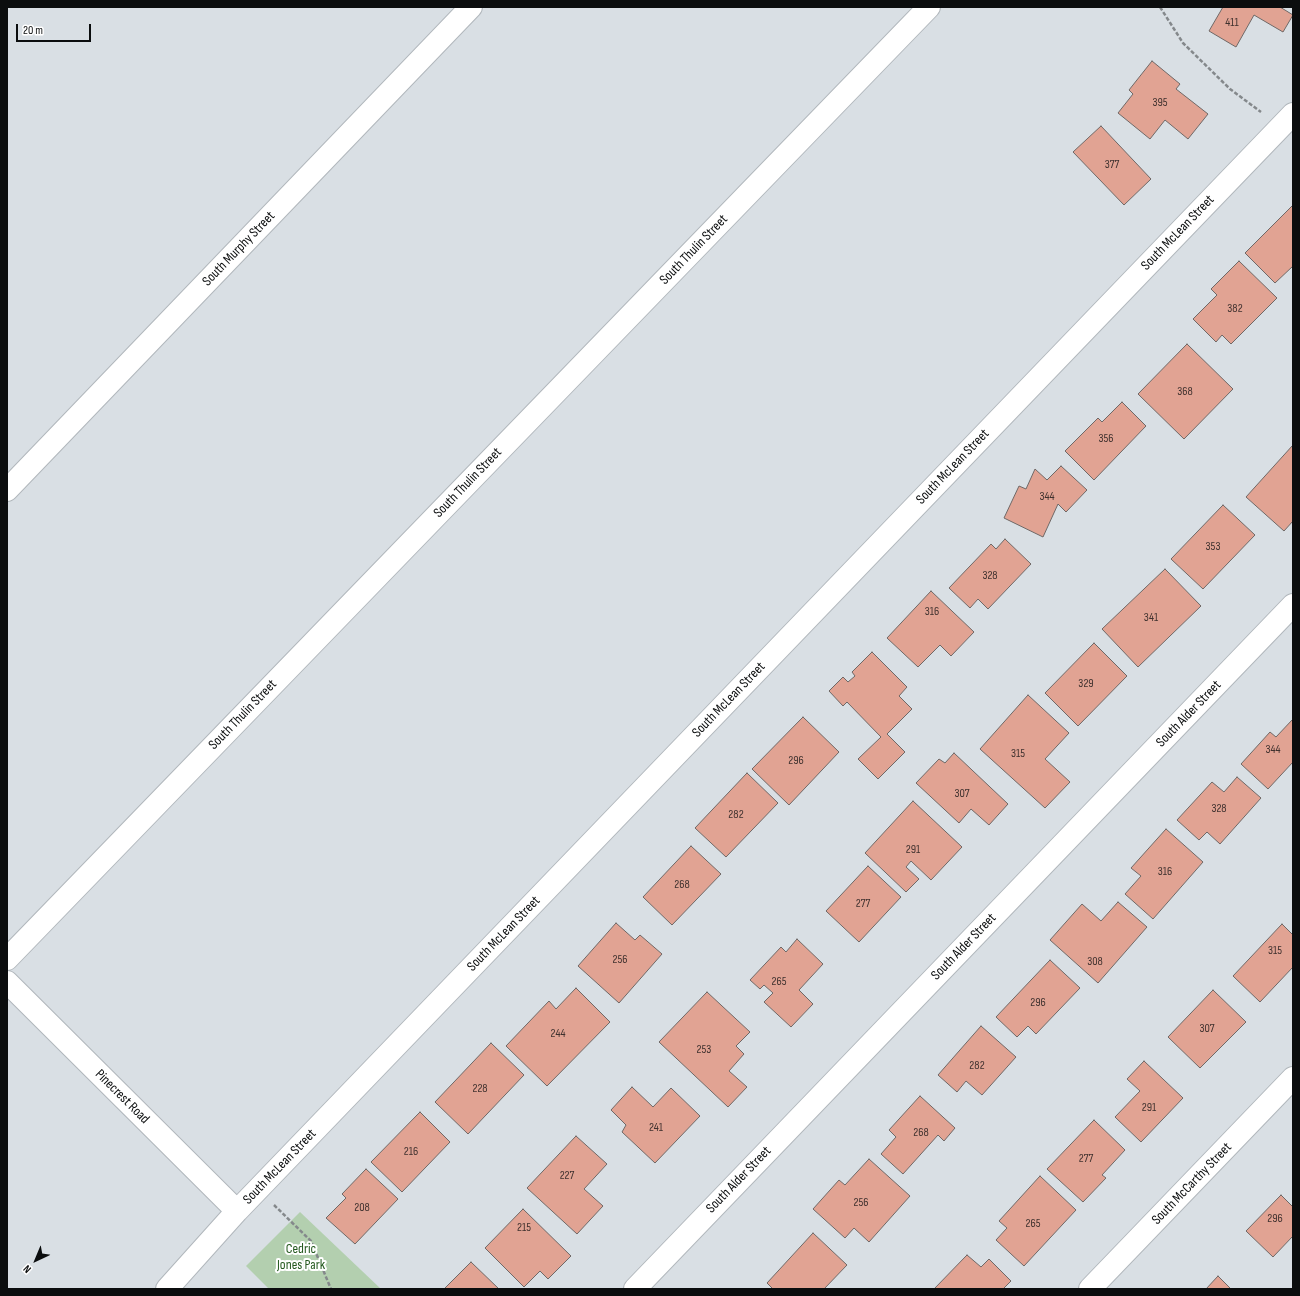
<!DOCTYPE html>
<style>
body{margin:0}
#map{position:relative;width:1300px;height:1296px;overflow:hidden;background:#d9dfe4;font-family:"Sofia Sans Condensed",sans-serif}
canvas{display:block}
.frame{position:absolute;inset:0;border:8px solid #0b0d0e;pointer-events:none}
.north{position:absolute;left:16px;top:1240px;width:40px;height:40px;-webkit-text-stroke:3px #fff;paint-order:stroke;rotate:224deg;font-size:11px;font-weight:700;line-height:16px;text-align:center;color:#0b0d0e}
.north::after{content:'';display:block;margin:auto;width:14px;height:18px;background:#0b0d0e;clip-path:polygon(50% 0,100% 100%,50% 72%,0 100%)}
.scale{position:absolute;left:16px;top:24px;width:75px;height:18px;box-sizing:border-box;border:2px solid #0b0d0e;border-top:0;padding-left:5px;font-size:12px;line-height:14px;white-space:nowrap;color:#0b0d0e;-webkit-text-stroke:3px #fff;paint-order:stroke}
</style>
<div id="map">
<canvas width="1300" height="1296"></canvas>
<div class="frame"></div>
<div class="north">N</div>
<div class="scale">20 m</div>
</div>
<script>
const context = document.querySelector('canvas').getContext('2d');
context.lineJoin = 'round';
function paint(path, color) {
  context.fillStyle = color;
  context.fill(path, 'evenodd');
}
function poly(rows) {
  const path = new Path2D();
  for (const r of rows) {
    path.moveTo(r[0], r[1]);
    for (let i = 2; i < r.length; i += 2) path.lineTo(r[i], r[i + 1]);
  }
  return path;
}
function trace(path, color, width, dash) {
  context.strokeStyle = color;
  context.lineWidth = width;
  context.lineCap = dash ? 'butt' : 'round';
  context.setLineDash(dash || []);
  context.stroke(path);
}
function drawText(font, color, halo, rows, align = 'center') {
  context.font = font + ' "Sofia Sans Condensed",sans-serif';
  context.lineWidth = 4;
  context.setLineDash([]);
  context.textBaseline = 'middle';
  context.strokeStyle = halo;
  context.fillStyle = color;
  for (const [text, x, y, turn = 0] of rows) {
    context.save();
    context.translate(x, y);
    context.rotate((+turn || 0) * Math.PI / 180);
    context.textAlign = isNaN(turn) ? turn : align;
    if (halo) context.strokeText(text, 0, 0);
    context.fillText(text, 0, 0);
    context.restore();
  }
}
const green = poly([
 [300,1212,381,1289,269,1289,246,1266]
]);
const building = poly([
 [1223,7,1280,7,1293,15,1283,32,1254,15,1236,47,1209,31,1223,7],
 [1152,61,1180,84,1176,89,1208,114,1188,139,1165,120,1150,139,1118,113,1133,94,1129,90,1152,61],
 [1101,126,1151,179,1124,205,1073,152,1101,126],
 [1293,205,1293,266,1275,283,1245,253,1293,205],
 [1239,261,1277,298,1231,344,1222,335,1216,342,1193,319,1217,295,1211,289,1239,261],
 [1187,344,1233,389,1184,439,1138,394,1187,344],
 [1122,402,1146,426,1094,480,1065,451,1098,418,1102,422,1122,402],
 [1293,445,1293,521,1284,531,1246,497,1293,445],
 [1061,466,1087,490,1066,512,1058,504,1043,537,1004,518,1019,486,1026,489,1035,469,1047,480,1061,466],
 [1223,505,1255,535,1203,589,1171,559,1223,505],
 [1005,539,1031,564,988,609,978,599,970,608,949,588,991,544,996,549,1005,539],
 [1165,569,1201,606,1138,667,1102,629,1165,569],
 [931,591,974,632,951,656,940,645,918,667,887,638,931,591],
 [1094,643,1127,676,1078,726,1045,693,1094,643],
 [872,652,907,687,899,696,912,709,887,734,905,752,878,779,858,759,881,737,847,702,843,706,829,691,843,677,848,682,855,676,852,672,872,652],
 [1028,695,1069,733,1045,759,1070,782,1045,808,980,749,1028,695],
 [803,717,839,752,789,805,752,769,803,717],
 [1293,719,1293,762,1268,789,1241,764,1270,732,1276,737,1293,719],
 [954,753,1008,804,989,825,971,809,959,823,916,783,939,759,945,763,954,753],
 [747,773,778,803,726,857,695,828,747,773],
 [1237,777,1261,798,1220,844,1207,832,1199,840,1177,820,1212,782,1224,792,1237,777],
 [913,801,962,847,931,880,911,861,906,867,919,879,906,892,865,853,913,801],
 [1166,829,1203,862,1153,919,1125,894,1141,876,1131,868,1166,829],
 [691,846,721,874,672,925,643,897,691,846],
 [868,866,901,897,859,942,826,911,868,866],
 [1118,902,1147,927,1098,983,1050,940,1082,904,1101,921,1118,902],
 [616,923,635,940,640,935,662,954,619,1003,578,966,616,923],
 [1282,924,1293,935,1293,967,1260,1002,1233,976,1282,924],
 [797,939,823,964,799,990,813,1004,791,1027,764,1002,773,993,764,985,760,989,750,980,781,947,786,952,797,939],
 [1050,960,1080,988,1036,1034,1028,1026,1017,1037,996,1017,1050,960],
 [576,988,610,1022,547,1086,506,1046,549,1001,556,1009,576,988],
 [1213,990,1246,1022,1200,1068,1168,1037,1213,990],
 [707,992,750,1032,736,1046,744,1054,729,1071,747,1087,728,1107,659,1042,707,992],
 [981,1026,1016,1057,982,1095,966,1081,957,1092,938,1075,981,1026],
 [491,1043,524,1075,468,1134,435,1102,491,1043],
 [1144,1061,1183,1098,1141,1142,1115,1117,1140,1091,1127,1079,1144,1061],
 [632,1087,653,1107,671,1088,700,1116,655,1163,622,1132,626,1125,611,1110,632,1087],
 [920,1096,955,1128,944,1141,938,1135,903,1174,881,1154,896,1137,889,1130,920,1096],
 [420,1112,450,1142,402,1192,371,1162,420,1112],
 [1094,1120,1125,1150,1102,1175,1106,1178,1083,1202,1047,1169,1094,1120],
 [576,1136,607,1164,584,1189,603,1206,577,1234,527,1188,576,1136],
 [869,1159,910,1196,869,1242,854,1228,845,1238,813,1209,839,1180,845,1185,869,1159],
 [366,1169,398,1199,355,1244,326,1218,346,1198,342,1194,366,1169],
 [1040,1176,1076,1210,1024,1266,996,1240,1007,1228,999,1221,1040,1176],
 [1281,1195,1293,1207,1293,1236,1273,1257,1246,1231,1281,1195],
 [523,1209,571,1256,548,1279,540,1271,524,1287,485,1248,523,1209],
 [813,1233,847,1265,824,1289,773,1289,767,1283,813,1233],
 [967,1255,981,1267,989,1259,1011,1281,1003,1289,934,1289,967,1255],
 [471,1262,499,1289,444,1289,471,1262],
 [1218,1276,1231,1289,1206,1289,1218,1276]
]);
const path = poly([
 [1160,7,1183,43,1230,89,1261,112],
 [274,1205,311,1241,331,1289]
]);
const street = poly([
 [7,490,471,7],
 [7,959,929,7],
 [7,982,237,1211],
 [167,1289,237,1211,1293,114],
 [1090,1289,1293,1078]
]);
const secondary = poly([
 [635,1289,1293,605]
]);
const numberNames = [
 ["411",1232,23],
 ["395",1160,103],
 ["377",1112,165],
 ["382",1235,309],
 ["368",1185,392],
 ["356",1106,439],
 ["344",1047,497],
 ["353",1213,547],
 ["328",990,576],
 ["316",932,612],
 ["341",1151,618],
 ["329",1086,684],
 ["344",1273,750],
 ["315",1018,754],
 ["296",796,761],
 ["307",962,794],
 ["328",1219,809],
 ["282",736,815],
 ["291",913,850],
 ["316",1165,872],
 ["268",682,885],
 ["277",863,904],
 ["315",1275,951],
 ["256",620,960],
 ["308",1095,962],
 ["265",779,982],
 ["296",1038,1003],
 ["307",1207,1029],
 ["244",558,1034],
 ["253",704,1050],
 ["282",977,1066],
 ["228",480,1089],
 ["291",1149,1108],
 ["241",656,1128],
 ["268",921,1133],
 ["216",411,1152],
 ["277",1086,1159],
 ["227",567,1176],
 ["256",861,1203],
 ["208",362,1208],
 ["296",1275,1219],
 ["265",1033,1224],
 ["215",524,1228]
];
const streetNames = [
 ["South McLean Street",1178,233,-46],
 ["South Murphy Street",239,249,-46],
 ["South Thulin Street",694,250,-46],
 ["South McLean Street",953,467,-46],
 ["South Thulin Street",468,483,-46],
 ["South McLean Street",729,700,-46],
 ["South Alder Street",1189,714,-46],
 ["South Thulin Street",243,715,-46],
 ["South McLean Street",504,934,-46],
 ["South Alder Street",964,947,-46],
 ["Pinecrest Road",122,1097,45],
 ["South McLean Street",280,1167,-46],
 ["South Alder Street",739,1180,-46],
 ["South McCarthy Street",1192,1184,-46]
];
const parkNames = [
 ["Cedric",301,1249],
 ["Jones Park",301,1265]
];
paint(green, '#b3cfaf');
paint(building, '#e1a393');
trace(building, '#6f6866', 1);
trace(street, '#b1b7bc', 24);
trace(secondary, '#b1b7bc', 24);
trace(path, '#84888b', 2.5, [4, 2]);
trace(street, '#fff', 22);
trace(secondary, '#fff', 22);
drawText('12px', '#40322f', null, numberNames);
drawText('14px', '#0b0d0e', '#fff', streetNames);
drawText('14px', '#23581d', '#fff', parkNames);
</script>
